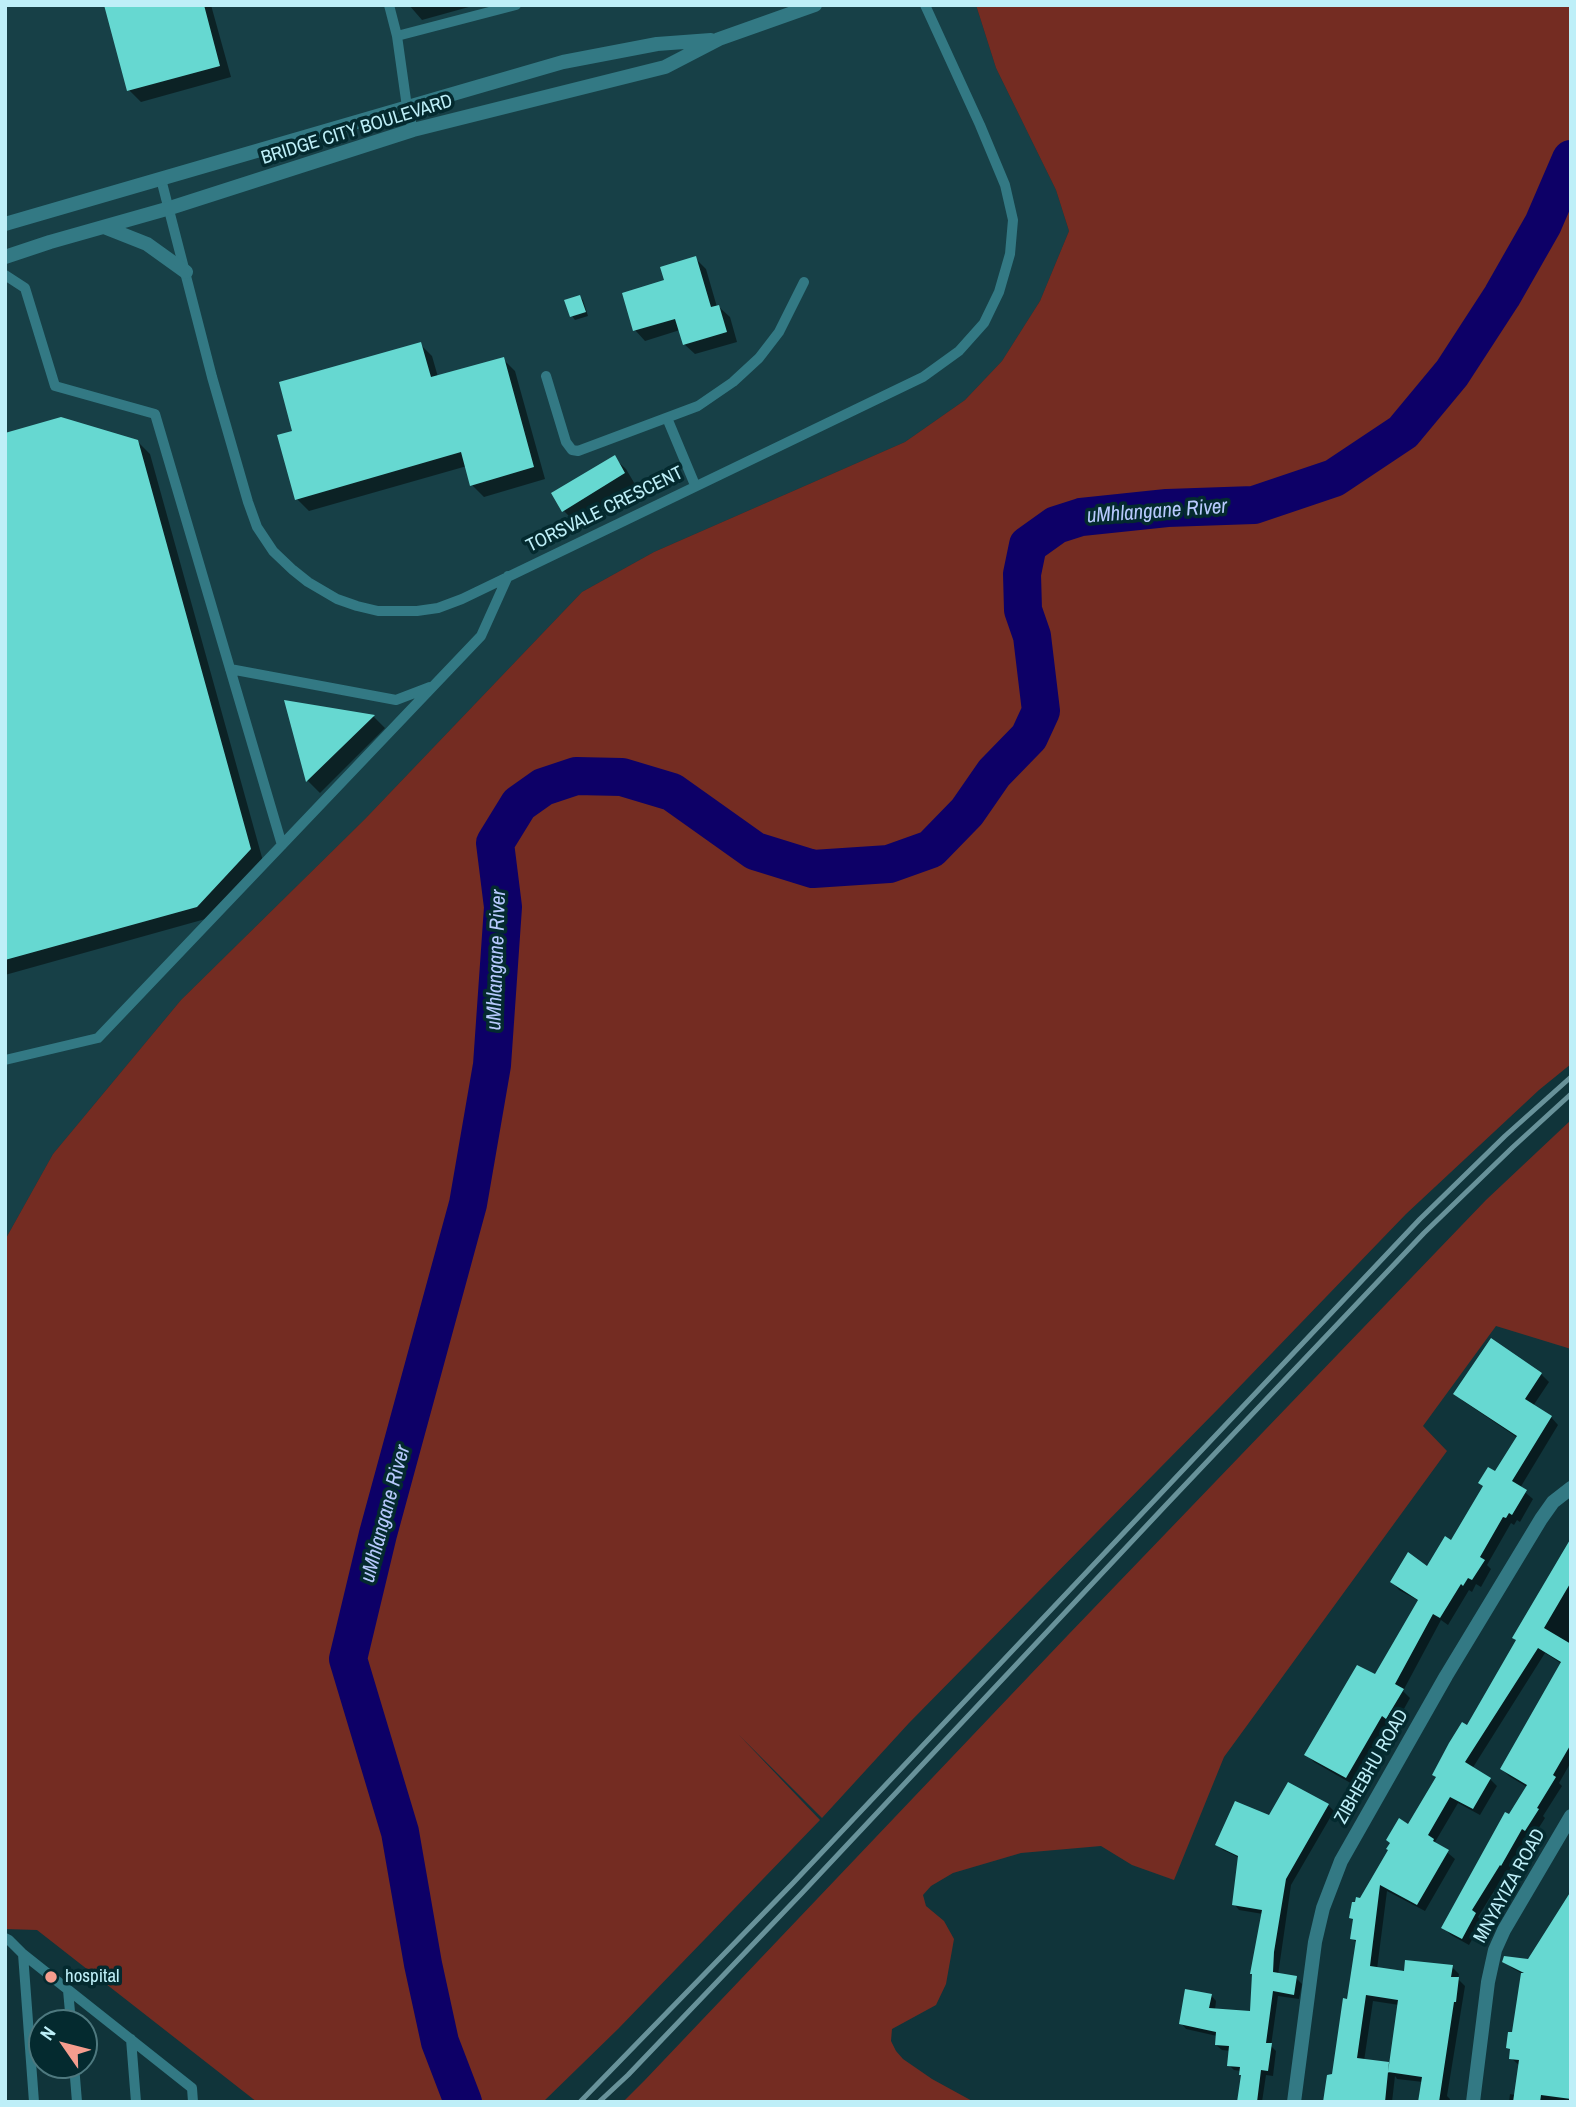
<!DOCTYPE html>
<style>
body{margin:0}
#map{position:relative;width:1576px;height:2107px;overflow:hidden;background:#10343a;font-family:"Archivo Narrow",sans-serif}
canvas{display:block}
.frame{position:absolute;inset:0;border:7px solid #beeff8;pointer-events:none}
.north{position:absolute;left:28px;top:2009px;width:70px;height:70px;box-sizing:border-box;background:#042a2f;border:2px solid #4e797f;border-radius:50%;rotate:305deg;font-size:19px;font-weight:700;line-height:28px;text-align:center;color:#beeff8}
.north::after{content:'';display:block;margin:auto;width:24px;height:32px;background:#f59d8e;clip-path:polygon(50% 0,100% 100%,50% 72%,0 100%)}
</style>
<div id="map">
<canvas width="1576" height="2107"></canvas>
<div class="frame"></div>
<div class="north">N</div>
</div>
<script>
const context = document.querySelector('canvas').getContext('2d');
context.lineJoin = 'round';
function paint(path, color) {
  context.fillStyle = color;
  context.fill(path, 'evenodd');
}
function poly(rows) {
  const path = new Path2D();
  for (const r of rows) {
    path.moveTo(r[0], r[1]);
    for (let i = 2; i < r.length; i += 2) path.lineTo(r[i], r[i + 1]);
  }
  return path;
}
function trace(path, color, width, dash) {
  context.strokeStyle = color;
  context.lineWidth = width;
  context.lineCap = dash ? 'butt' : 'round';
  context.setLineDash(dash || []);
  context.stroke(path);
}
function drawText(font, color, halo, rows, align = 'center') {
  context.font = font + ' "Archivo Narrow",sans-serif';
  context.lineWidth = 7;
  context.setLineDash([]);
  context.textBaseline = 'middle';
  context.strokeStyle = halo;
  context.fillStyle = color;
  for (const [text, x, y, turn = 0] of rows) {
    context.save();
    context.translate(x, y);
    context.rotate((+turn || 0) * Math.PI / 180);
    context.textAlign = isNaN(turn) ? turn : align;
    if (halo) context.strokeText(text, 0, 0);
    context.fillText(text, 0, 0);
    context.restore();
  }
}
const built = poly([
 [5,5,976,5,996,68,1056,190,1069,231,1040,301,1002,361,965,400,905,442,654,552,582,592,365,819,181,1000,53,1154,5,1240]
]);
const green = poly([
 [976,5,1571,5,1571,1064,1539,1090,1406,1214,1219,1408,909,1723,822,1818,739,1735,820,1820,618,2029,543,2102,257,2102,37,1930,5,1929,5,1240,53,1154,181,1000,365,819,582,592,654,552,905,442,965,400,1002,361,1040,301,1069,231,1056,190,996,68],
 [1571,1120,1571,1349,1496,1326,1423,1426,1447,1451,1224,1757,1174,1880,1132,1865,1101,1846,1021,1853,953,1873,931,1886,923,1895,926,1906,944,1921,954,1939,946,1984,936,2005,892,2029,891,2041,896,2051,903,2059,932,2079,974,2102,623,2102,644,2081,1068,1635,1486,1200]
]);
const shadow = poly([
 [106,5,211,5,231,77,141,102,129,90],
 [409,5,476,5,422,20],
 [695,258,706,269,717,307,719,307,730,317,737,342,695,354,684,344,680,330,645,341,635,330,666,282],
 [580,297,583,300,588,316,575,320,572,316],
 [420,344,432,356,438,377,503,359,515,371,545,479,484,497,472,485,467,466,309,511,297,499,295,432],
 [5,434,137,441,150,454,263,861,209,918,5,975],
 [614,458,626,469,636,486,575,522,563,510],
 [287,702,374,717,385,728,320,793,308,781],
 [1541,1374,1549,1382,1533,1406,1551,1417,1558,1425,1520,1488,1533,1499,1520,1522,1517,1520,1514,1525,1511,1523,1487,1565,1491,1569,1481,1587,1476,1584,1472,1592,1469,1590,1448,1625,1441,1620,1403,1691,1410,1698,1395,1725,1390,1723,1354,1785,1314,1762,1306,1754,1376,1677,1419,1601,1399,1590,1392,1582,1428,1569,1452,1542,1518,1438,1463,1401,1456,1393],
 [1571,1551,1571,1762,1559,1783,1562,1786,1543,1816,1545,1818,1533,1837,1529,1835,1509,1871,1507,1870,1478,1917,1482,1921,1469,1945,1451,1935,1444,1928,1527,1787,1509,1776,1502,1769,1562,1664,1545,1653,1472,1769,1490,1779,1497,1786,1480,1815,1458,1803,1435,1842,1455,1859,1425,1911,1387,1891,1377,1969,1405,1973,1452,1967,1459,1974,1458,1979,1465,1986,1447,2096,1450,2099,1449,2102,1419,2102,1423,2082,1397,2079,1395,2076,1392,2102,1325,2102,1334,2075,1349,2001,1357,1943,1352,1938,1355,1921,1351,1918,1360,1901,1409,1826],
 [1373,2001,1399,2005,1391,2067,1388,2064,1364,2061],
 [1288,1785,1328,1805,1334,1811,1291,1885,1278,1975,1296,1978,1302,1984,1299,1999,1278,1996,1271,2046,1276,2051,1273,2076,1266,2075,1262,2102,1239,2102,1243,2076,1241,2071,1234,2070,1229,2065,1231,2051,1222,2050,1216,2045,1217,2036,1186,2029,1181,2023,1211,1995,1216,2001,1215,2010,1251,2013,1263,1914,1239,1910,1234,1904,1240,1858,1223,1850,1217,1845,1270,1817],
 [1571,1902,1571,2102,1509,2102,1510,2094,1515,2095,1520,2066,1511,2058,1512,2052,1508,2047,1514,2034,1523,1974,1512,1968,1504,1961,1529,1961]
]);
const river = poly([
 [463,2102,440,2042,423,1964,400,1832,348,1659,378,1534,468,1204,492,1065,503,907,495,843,519,804,543,787,576,776,622,777,672,792,755,851,813,869,889,864,931,849,967,812,994,773,1029,737,1041,711,1032,636,1023,610,1022,574,1028,545,1056,525,1081,517,1167,508,1254,505,1334,478,1403,432,1452,373,1502,296,1543,224,1571,159]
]);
const building = poly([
 [104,5,204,5,220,66,127,91],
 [696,256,711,307,719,305,727,332,683,345,675,319,633,331,622,293,664,280,660,267],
 [580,295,586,312,570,317,564,300],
 [421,342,431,377,504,357,534,467,470,486,461,452,295,500,277,435,292,431,279,382],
 [61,417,138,440,251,849,197,907,5,960,5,433],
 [615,455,625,473,562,512,551,493],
 [284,700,375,715,306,782],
 [1491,1338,1542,1373,1525,1399,1552,1416,1512,1481,1527,1490,1512,1515,1509,1513,1506,1518,1503,1517,1480,1557,1485,1560,1472,1580,1468,1578,1463,1586,1461,1584,1440,1618,1433,1614,1395,1684,1404,1689,1386,1719,1382,1716,1346,1778,1304,1755,1357,1665,1375,1674,1418,1600,1390,1582,1408,1552,1427,1566,1445,1536,1451,1540,1483,1486,1478,1483,1488,1467,1495,1471,1517,1436,1453,1394],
 [1571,1538,1571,1582,1544,1628,1571,1644,1571,1744,1553,1775,1556,1777,1537,1808,1539,1809,1525,1831,1522,1829,1501,1866,1500,1865,1472,1910,1476,1913,1462,1939,1441,1928,1505,1812,1509,1814,1527,1785,1500,1769,1561,1662,1538,1648,1465,1762,1491,1778,1473,1809,1450,1797,1428,1835,1434,1839,1433,1841,1449,1850,1417,1905,1380,1885,1370,1966,1404,1971,1405,1960,1453,1965,1451,1977,1459,1977,1456,2002,1454,2002,1439,2102,1418,2102,1422,2077,1388,2072,1398,2000,1366,1995,1357,2058,1389,2062,1385,2102,1323,2102,1327,2075,1332,2074,1343,1998,1347,1999,1356,1940,1350,1939,1353,1919,1349,1918,1352,1902,1355,1902,1356,1897,1360,1898,1388,1850,1386,1849,1390,1843,1386,1840,1399,1818,1408,1824,1436,1777,1432,1775,1449,1743,1462,1722,1467,1725,1516,1640,1512,1638],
 [1288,1782,1329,1804,1286,1879,1274,1952,1273,1972,1297,1976,1294,1995,1273,1991,1266,2043,1272,2043,1268,2071,1261,2070,1257,2102,1237,2102,1241,2075,1239,2075,1240,2067,1227,2066,1229,2046,1215,2045,1216,2032,1179,2024,1185,1989,1212,1994,1209,2008,1250,2011,1252,1974,1250,1974,1262,1910,1232,1905,1238,1856,1215,1845,1235,1801,1269,1815],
 [1571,1891,1571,2099,1541,2095,1540,2102,1513,2102,1519,2060,1509,2059,1510,2049,1506,2048,1508,2032,1512,2032,1521,1973,1524,1973,1502,1962,1504,1956,1528,1959]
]);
const service = poly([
 [389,5,397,36,407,107,413,130],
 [397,36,516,5],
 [161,179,212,377,248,502,257,527,273,551,293,570,308,582,337,599,357,606,378,611,417,611,438,608,462,599,923,377,959,351,984,323,999,292,1010,254,1013,220,1005,185,980,125,925,5],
 [5,275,25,288,55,386,155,414,282,845],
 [546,376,566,442,572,450,578,451,698,406,733,382,759,358,779,332,804,282],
 [667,418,695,485],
 [230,669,396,700,430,687],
 [5,1060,98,1038,481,636,508,576],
 [5,1938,9,1940,23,1954,192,2088,193,2102],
 [23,1954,34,2102],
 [68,1990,71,2023],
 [131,2039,136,2102],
 [74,2065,77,2102]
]);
const minor = poly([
 [1294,2102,1315,1942,1323,1908,1341,1861,1446,1676,1541,1519,1553,1502,1571,1488],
 [1473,2102,1488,1982,1495,1950,1504,1930,1571,1816]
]);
const tertiary = poly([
 [5,224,563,62,657,44,711,40],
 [104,227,147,244,186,272],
 [5,257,50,242,170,208,413,130,665,67,719,39,815,5]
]);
const rail = poly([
 [580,2102,793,1883,1420,1219,1505,1136,1571,1077],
 [599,2102,628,2075,801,1894,1166,1505,1424,1233,1513,1147,1571,1094]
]);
const markers = [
 [51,1977,7,"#f59d8e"]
];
const streetNames = [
 ["BRIDGE CITY BOULEVARD",357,130,-17],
 ["TORSVALE CRESCENT",605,510,-26],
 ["ZIBHEBHU ROAD",1372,1767,-60],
 ["MNYAYIZA ROAD",1510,1886,-61]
];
const poiNames = [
 ["hospital",65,1977]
];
const waterNames = [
 ["uMhlangane River",1157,512,-4],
 ["uMhlangane River",497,960,-88],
 ["uMhlangane River",386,1514,-75]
];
paint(built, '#174047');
paint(green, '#742c22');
paint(shadow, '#0007');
trace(river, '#0d0067', 38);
paint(building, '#66d8d1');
trace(service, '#337984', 10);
trace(minor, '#337984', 14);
trace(tertiary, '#337984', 14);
trace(rail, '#68929a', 5);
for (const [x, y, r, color] of markers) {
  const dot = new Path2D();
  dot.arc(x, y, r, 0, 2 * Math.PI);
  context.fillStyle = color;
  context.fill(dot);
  trace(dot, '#042a2f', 2.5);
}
drawText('19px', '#beeff8', '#042a2f', streetNames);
drawText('19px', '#beeff8', '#042a2f', poiNames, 'left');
drawText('italic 21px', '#b7c9fd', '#042a2f', waterNames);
</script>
